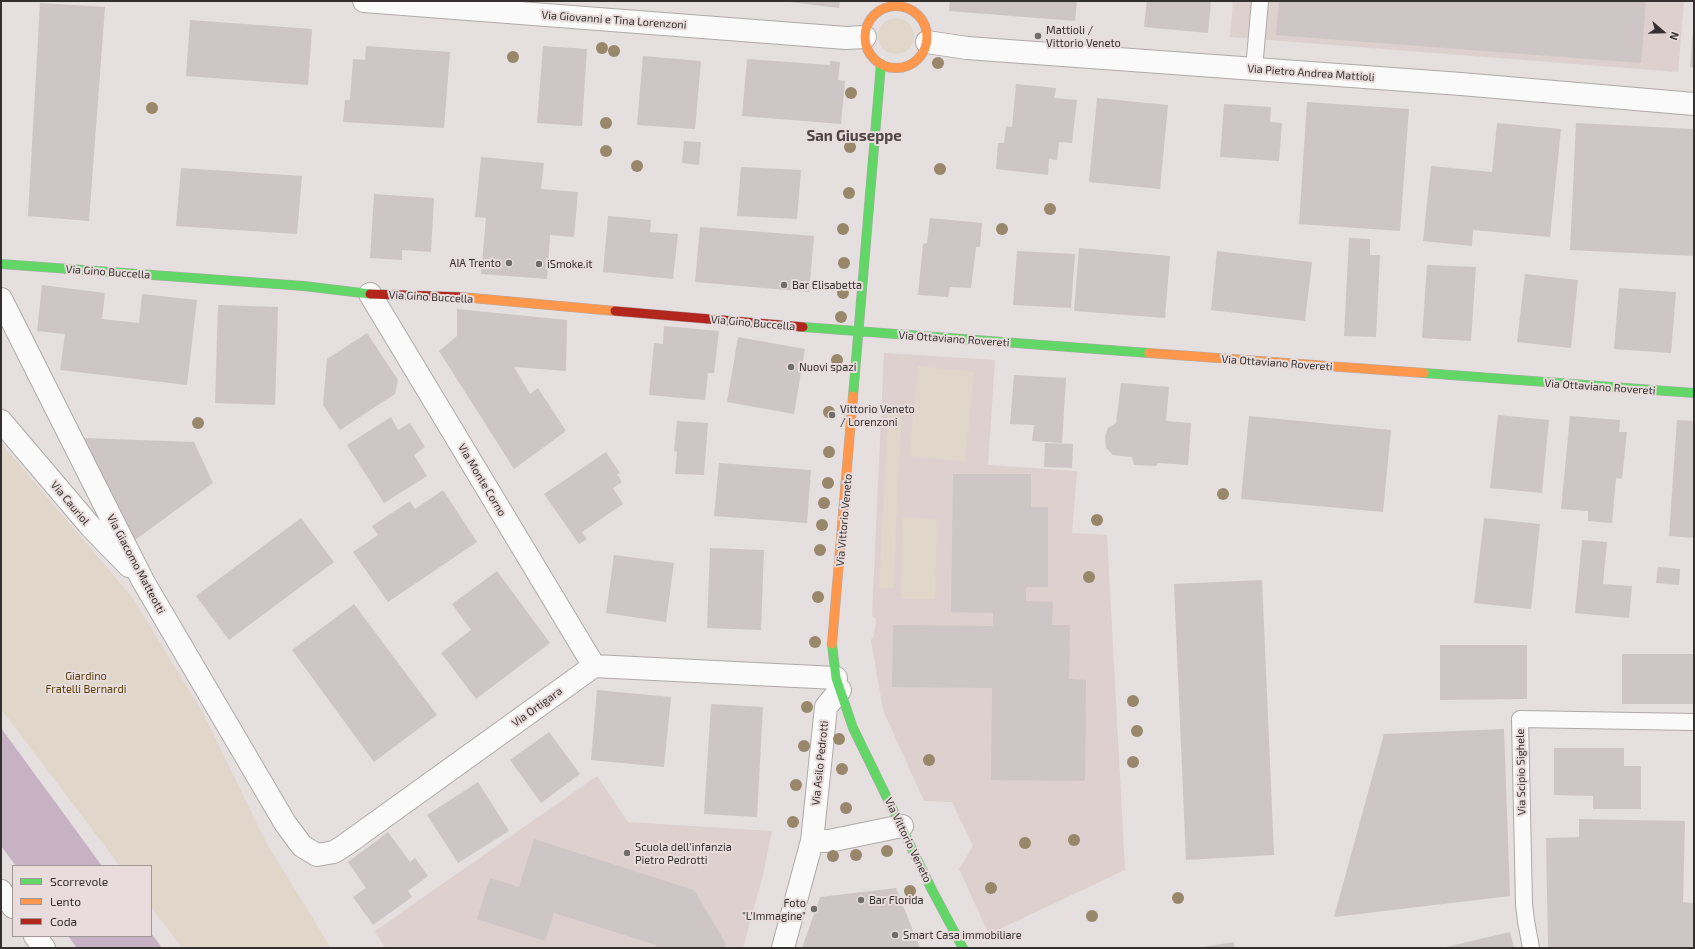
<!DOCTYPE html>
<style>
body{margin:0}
#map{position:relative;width:1695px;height:949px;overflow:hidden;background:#e5dfdf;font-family:"Exo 2",sans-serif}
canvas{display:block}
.frame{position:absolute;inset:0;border:2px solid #34302f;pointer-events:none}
.legend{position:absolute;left:12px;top:865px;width:140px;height:72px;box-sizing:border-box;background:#e8dddc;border:1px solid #a09897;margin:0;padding:5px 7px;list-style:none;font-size:12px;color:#34302f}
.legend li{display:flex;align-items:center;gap:8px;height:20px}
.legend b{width:20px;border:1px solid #a09897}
.north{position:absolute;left:1643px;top:12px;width:40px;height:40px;-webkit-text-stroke:3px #e8dddc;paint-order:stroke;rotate:110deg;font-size:11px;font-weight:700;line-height:16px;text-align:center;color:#34302f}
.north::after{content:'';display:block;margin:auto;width:14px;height:18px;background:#34302f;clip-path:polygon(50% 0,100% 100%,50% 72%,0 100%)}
</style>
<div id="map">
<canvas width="1695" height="949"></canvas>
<div class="frame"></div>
<ul class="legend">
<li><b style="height:5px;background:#63d668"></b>Scorrevole</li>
<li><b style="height:5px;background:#ff974d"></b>Lento</li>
<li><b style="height:5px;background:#b3261e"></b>Coda</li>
</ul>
<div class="north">N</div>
</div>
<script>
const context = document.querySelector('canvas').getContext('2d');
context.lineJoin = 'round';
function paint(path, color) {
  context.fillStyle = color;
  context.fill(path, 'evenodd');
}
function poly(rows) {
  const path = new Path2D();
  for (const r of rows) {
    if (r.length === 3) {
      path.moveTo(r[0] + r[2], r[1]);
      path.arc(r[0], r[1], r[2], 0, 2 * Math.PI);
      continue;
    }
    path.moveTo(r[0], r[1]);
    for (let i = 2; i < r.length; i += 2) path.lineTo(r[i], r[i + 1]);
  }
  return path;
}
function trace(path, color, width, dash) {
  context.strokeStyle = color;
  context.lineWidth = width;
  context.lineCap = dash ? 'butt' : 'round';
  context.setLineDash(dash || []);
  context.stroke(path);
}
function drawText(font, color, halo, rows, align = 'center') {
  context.font = font + ' "Exo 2",sans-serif';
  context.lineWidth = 4;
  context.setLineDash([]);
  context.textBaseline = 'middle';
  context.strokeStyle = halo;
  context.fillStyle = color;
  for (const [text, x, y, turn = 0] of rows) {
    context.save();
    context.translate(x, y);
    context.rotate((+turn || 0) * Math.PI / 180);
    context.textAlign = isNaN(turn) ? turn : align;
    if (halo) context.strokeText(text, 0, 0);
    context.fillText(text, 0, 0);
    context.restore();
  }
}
const built = poly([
 [1233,1,1684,1,1678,72,1230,37],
 [884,353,995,360,988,465,1077,471,1072,533,1107,535,1125,870,989,934,959,869,973,846,961,821,952,802,924,801,883,710,871,640,874,636,876,619,872,616],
 [597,776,628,822,772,831,763,875,743,948,385,948,375,931]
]);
const green = poly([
 [896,36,18],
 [918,366,974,372,965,462,909,456],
 [888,411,902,412,893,588,879,588],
 [1,443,132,597,203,713,267,844,331,948,182,948,151,907,151,866,120,866,1,709],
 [902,518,937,519,935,599,901,599]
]);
const water = poly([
 [1,728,102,866,16,866,1,846],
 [151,933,162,948,77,948,68,936,151,936]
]);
const building = poly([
 [781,1,840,1,839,8],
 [950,1,1077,1,1075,21,949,11],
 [1147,1,1211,1,1208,33,1144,27],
 [1279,1,1646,1,1641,63,1276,35],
 [40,3,105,7,89,221,28,216],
 [190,20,312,29,308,85,186,76],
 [1693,30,1694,30,1694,67,1690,67],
 [366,46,450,52,444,128,343,122,345,100,350,100,353,59,365,60],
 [543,46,587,49,582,126,537,123],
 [643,56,701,61,695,129,637,125],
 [747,59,830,65,830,61,840,62,838,80,845,81,841,124,742,116],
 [1016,84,1056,88,1054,98,1077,100,1072,143,1059,142,1057,160,1049,159,1048,175,996,169,998,143,1004,143,1006,126,1012,127],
 [1097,98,1168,105,1160,189,1089,182],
 [1307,102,1409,109,1400,231,1299,224],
 [1224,104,1271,107,1270,122,1282,123,1279,161,1220,157],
 [1497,123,1561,129,1550,237,1473,230,1472,246,1423,241,1431,166,1492,172],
 [1576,123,1694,129,1694,256,1570,250],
 [684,141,701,142,699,165,682,163],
 [481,157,544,163,541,189,578,192,574,237,550,235,547,279,481,274,486,218,475,217],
 [741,167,801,170,797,219,737,216],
 [181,168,302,176,297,234,176,226],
 [374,194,434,198,431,252,402,250,402,260,370,258],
 [608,216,651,220,650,232,678,234,673,279,603,272],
 [930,218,982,223,980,247,976,247,971,288,950,287,948,297,918,295,923,244,927,243],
 [700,227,814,236,809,292,695,282],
 [1349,238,1370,239,1370,255,1380,255,1376,337,1344,336],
 [1079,248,1170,256,1165,318,1074,311],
 [1017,251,1075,254,1071,308,1013,305],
 [1217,251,1312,262,1305,321,1211,310],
 [1427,265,1476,267,1471,341,1422,338],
 [1525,274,1578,280,1571,348,1517,342],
 [42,285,105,293,102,319,139,323,142,294,197,300,187,385,60,370,65,334,37,331],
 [1619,288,1676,292,1671,353,1614,349],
 [218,305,278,307,275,405,215,403],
 [457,309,567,320,566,371,514,367,530,394,538,388,566,431,514,469,439,351,457,336],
 [664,326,719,331,714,373,708,373,705,400,649,395,654,343,663,344],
 [367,333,398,380,395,394,340,430,323,405,327,359],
 [738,337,805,349,794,414,727,402],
 [1014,375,1066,378,1062,443,1032,441,1034,425,1010,424],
 [1121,383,1169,387,1166,421,1191,423,1188,465,1158,463,1156,466,1134,465,1132,457,1113,455,1106,448,1105,436,1108,428,1116,423],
 [1498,415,1549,420,1542,493,1490,488],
 [1249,416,1391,430,1383,512,1241,499],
 [1570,416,1620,420,1619,432,1627,432,1622,479,1616,478,1612,523,1588,521,1588,511,1561,509],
 [391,417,398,430,410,423,425,447,414,455,427,476,384,503,347,445],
 [1677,420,1694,421,1694,538,1669,536],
 [677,421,708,423,704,475,675,474,677,452,674,451],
 [83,438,194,442,213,483,135,540],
 [1045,443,1073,444,1072,468,1044,467],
 [606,452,620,473,617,475,622,482,613,488,623,504,582,532,587,539,579,544,544,494],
 [719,463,811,470,807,523,714,516],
 [953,474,1031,474,1031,507,1048,507,1048,587,1026,587,1026,601,1053,602,1052,625,1070,625,1069,679,1086,680,1085,781,991,780,992,688,892,687,893,625,993,626,993,613,951,612],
 [443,490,477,542,388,602,353,552,378,535,372,526,410,501,415,509],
 [301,518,334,562,229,640,196,596],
 [1484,518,1540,524,1531,609,1474,603],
 [1582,540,1607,542,1603,584,1632,586,1629,618,1575,613],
 [710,548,764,550,761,630,707,628],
 [614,555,674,563,666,622,606,613],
 [1658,567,1680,569,1679,585,1656,583],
 [497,571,550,643,476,699,441,653,471,630,452,604],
 [1262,580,1274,855,1186,860,1174,584],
 [354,604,437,715,374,762,292,650],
 [1440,645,1527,645,1527,699,1440,700],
 [1622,654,1694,654,1694,704,1622,704],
 [597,690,671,697,664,767,591,760],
 [711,704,763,707,757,817,704,814],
 [1504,729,1510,896,1334,917,1384,734],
 [549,732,580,774,541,803,510,760],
 [1554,748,1624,748,1624,766,1641,766,1641,809,1593,809,1593,796,1554,795],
 [478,782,509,831,458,863,427,815],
 [1579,819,1685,821,1683,902,1694,903,1694,948,1548,948,1546,838,1579,837],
 [388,832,410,862,415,858,428,876,408,891,412,897,373,925,353,897,366,888,348,862],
 [534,839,694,890,726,944,725,948,655,948,656,945,554,913,545,941,477,919,490,878,519,887],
 [896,888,920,948,802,948,820,897],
 [1510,932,1514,948,1446,948,1446,947],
 [1234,942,1234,948,1203,948,1203,947]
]);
const lane = poly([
 [1254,69,1260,1],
 [1531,948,1526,921,1524,904,1520,719,1694,722]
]);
const street = poly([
 [364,1,846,38,865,37],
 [927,42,967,48,1461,84,1694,104],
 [370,294,594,666],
 [1,299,143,581,285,823,302,846,317,855,334,852,345,845,594,666,836,678],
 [1,421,91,527,129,566],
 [812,841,829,841,902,826],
 [1,891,13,907],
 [35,936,44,948],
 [783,948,812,841,826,707,840,690]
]);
const fast = poly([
 [1,264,304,286,370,294],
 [803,327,1149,353],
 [1424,373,1694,393],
 [853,396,881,64],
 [832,644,836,678,853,728,932,890,963,948]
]);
const slow = poly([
 [896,37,31],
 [461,297,615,311],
 [1149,353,1424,373],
 [832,644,853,396]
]);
const jam = poly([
 [370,294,461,297],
 [615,311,803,327]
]);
const trees = [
 [602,48],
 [614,51],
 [513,57],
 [938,63],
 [851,93],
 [152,108],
 [606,123],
 [850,147],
 [606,151],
 [637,166],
 [940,169],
 [849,193],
 [1050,209],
 [843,229],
 [1002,229],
 [844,263],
 [843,293],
 [841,317],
 [837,360],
 [829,412],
 [198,423],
 [829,452],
 [828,483],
 [1223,494],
 [824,503],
 [1097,520],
 [822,525],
 [820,550],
 [1089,577],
 [818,597],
 [815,642],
 [1133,701],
 [807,707],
 [1137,731],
 [839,739],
 [804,746],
 [929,760],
 [1133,762],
 [842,769],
 [796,785],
 [846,808],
 [793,822],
 [1074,840],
 [1025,843],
 [887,851],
 [856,855],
 [833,856],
 [991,888],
 [910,891],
 [1178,898],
 [1092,916]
];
const markers = [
 [1038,36,4,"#726d6d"],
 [509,263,4,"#726d6d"],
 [539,264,4,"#726d6d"],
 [784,285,4,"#726d6d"],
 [791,367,4,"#726d6d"],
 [832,415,4,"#726d6d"],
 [627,853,4,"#726d6d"],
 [861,900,4,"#726d6d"],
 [814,909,4,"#726d6d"],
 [895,935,4,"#726d6d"]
];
const streetNames = [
 ["Via Giovanni e Tina Lorenzoni",614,20,4],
 ["Via Pietro Andrea Mattioli",1311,73,4],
 ["Via Gino Buccella",108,272,4],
 ["Via Gino Buccella",431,297,3],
 ["Via Gino Buccella",753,323,5],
 ["Via Ottaviano Rovereti",954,339,4],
 ["Via Ottaviano Rovereti",1277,363,4],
 ["Via Ottaviano Rovereti",1600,387,4],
 ["Via Monte Corno",482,480,59],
 ["Via Cauriol",70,503,50],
 ["Via Vittorio Veneto",844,520,-85],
 ["Via Giacomo Matteotti",136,564,62],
 ["Via Ortigara",537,707,-36],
 ["Via Asilo Pedrotti",820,763,-84],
 ["Via Scipio Sighele",1521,772,-91],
 ["Via Vittorio Veneto",908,840,64]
];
const poiNames = [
 ["Mattioli /",1046,30],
 ["Vittorio Veneto",1046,43],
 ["AIA Trento",501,263,"right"],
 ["iSmoke.it",547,264],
 ["Bar Elisabetta",792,285],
 ["Nuovi spazi",799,367],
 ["Vittorio Veneto",840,409],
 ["/ Lorenzoni",840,422],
 ["Scuola dell'infanzia",635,847],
 ["Pietro Pedrotti",635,860],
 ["Bar Florida",869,900],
 ["Foto",806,903,"right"],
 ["\"L'Immagine\"",806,916,"right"],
 ["Smart Casa immobiliare",903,935]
];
const parkNames = [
 ["Giardino",86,676],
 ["Fratelli Bernardi",86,689]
];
const districtNames = [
 ["San Giuseppe",854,136]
];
paint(built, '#ddd0cf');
paint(green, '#e0d6ca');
paint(water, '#c6b2c2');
paint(building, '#cec5c7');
trace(lane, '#aea9a9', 18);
trace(street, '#aea9a9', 24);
trace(fast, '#aea9a9', 10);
trace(slow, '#aea9a9', 10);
trace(jam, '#aea9a9', 10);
trace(lane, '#fbfafa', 16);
trace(street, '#fbfafa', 22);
trace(fast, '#63d668', 9);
trace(slow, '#ff974d', 9);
trace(jam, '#b3261e', 9);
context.fillStyle = '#98876a';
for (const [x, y] of trees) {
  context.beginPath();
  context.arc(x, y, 6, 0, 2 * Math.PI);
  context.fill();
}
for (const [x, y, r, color] of markers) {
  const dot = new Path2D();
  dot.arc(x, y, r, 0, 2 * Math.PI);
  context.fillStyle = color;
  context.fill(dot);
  trace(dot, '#e8dddc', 1.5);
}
drawText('11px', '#34302f', '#e8dddc', streetNames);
drawText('11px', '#34302f', '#e8dddc', poiNames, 'left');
drawText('11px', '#593f0b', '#e8dddc', parkNames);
drawText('bold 15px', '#4e4443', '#e8dddc', districtNames);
</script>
